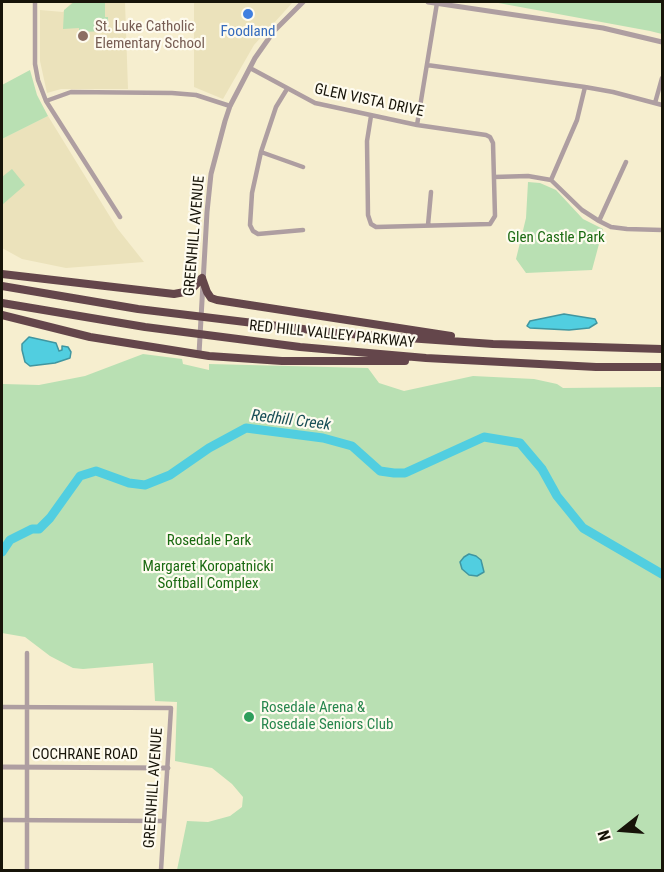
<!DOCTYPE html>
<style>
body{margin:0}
#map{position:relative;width:664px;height:872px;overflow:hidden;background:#f6eecf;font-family:"Roboto Condensed",sans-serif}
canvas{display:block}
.frame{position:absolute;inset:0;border:3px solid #171409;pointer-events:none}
.north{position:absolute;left:592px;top:800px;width:60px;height:60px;-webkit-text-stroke:4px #fefbef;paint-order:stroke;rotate:253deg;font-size:16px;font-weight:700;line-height:24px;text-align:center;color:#171409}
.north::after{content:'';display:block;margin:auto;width:21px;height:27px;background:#171409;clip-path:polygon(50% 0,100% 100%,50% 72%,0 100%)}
</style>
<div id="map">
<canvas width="664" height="872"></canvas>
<div class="frame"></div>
<div class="north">N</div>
</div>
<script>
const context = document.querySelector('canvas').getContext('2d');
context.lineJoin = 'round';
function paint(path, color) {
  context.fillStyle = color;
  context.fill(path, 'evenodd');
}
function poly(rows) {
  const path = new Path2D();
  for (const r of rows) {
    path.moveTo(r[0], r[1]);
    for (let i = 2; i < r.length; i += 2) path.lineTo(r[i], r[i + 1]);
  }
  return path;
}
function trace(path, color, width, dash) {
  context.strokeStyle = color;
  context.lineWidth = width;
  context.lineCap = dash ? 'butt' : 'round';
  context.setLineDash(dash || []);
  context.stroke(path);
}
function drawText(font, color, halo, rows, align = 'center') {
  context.font = font + ' "Roboto Condensed",sans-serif';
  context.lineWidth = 4.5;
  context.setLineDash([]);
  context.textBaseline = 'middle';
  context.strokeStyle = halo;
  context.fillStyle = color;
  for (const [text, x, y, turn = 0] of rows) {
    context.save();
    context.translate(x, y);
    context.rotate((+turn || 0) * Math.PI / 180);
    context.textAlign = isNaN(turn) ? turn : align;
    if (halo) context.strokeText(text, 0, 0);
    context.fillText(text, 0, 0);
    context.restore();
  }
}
const built = poly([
 [72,2,125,2,128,89,61,89,47,93,40,61,40,10,63,12],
 [194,2,293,2,254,45,223,99,194,87],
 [48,116,117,228,144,262,66,268,22,259,2,248,2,139]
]);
const green = poly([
 [74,2,105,2,105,17,108,17,108,31,79,32,79,28,63,29,64,10],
 [493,2,662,2,662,34,650,31],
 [30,70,37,95,48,116,2,139,2,85],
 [12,169,25,185,2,205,2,177],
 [528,182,540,183,556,190,583,219,603,229,592,270,526,273,516,259,526,218],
 [143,354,182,359,183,364,209,370,209,364,368,368,379,383,404,391,473,376,534,379,557,384,563,388,662,387,662,870,177,870,187,821,208,822,230,816,242,807,243,797,232,784,212,768,175,761,177,702,155,701,153,663,83,669,73,668,50,656,25,637,2,633,2,386,3,384,39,385,85,376]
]);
const water = poly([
 [564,314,595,319,597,323,589,328,569,330,530,328,527,326,530,321,564,314],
 [29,337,56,343,59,351,62,350,62,346,68,347,71,352,70,358,55,363,30,366,25,362,22,350,22,344,29,337],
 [469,554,476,556,481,560,484,572,477,576,469,575,462,569,460,562,464,557,469,554]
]);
const river = poly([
 [2,552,10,540,32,529,39,529,50,518,80,476,96,471,129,483,145,485,170,475,209,448,246,428,323,438,352,446,380,471,394,473,405,473,484,437,520,443,542,469,557,496,583,528,662,574]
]);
const minor = poly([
 [35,2,35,64,38,80,46,101,120,217],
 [427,65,585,87,613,92,662,105],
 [250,68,315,103,417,125,486,135,490,137,493,143,495,216,490,224,376,227,371,224,368,215,367,141,371,116],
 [287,89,276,107,261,152,252,193,250,225,253,231,258,234,303,230],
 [46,101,71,92,172,93,196,95,230,106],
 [655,103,662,78],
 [417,125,437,3],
 [261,152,303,167],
 [494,177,528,176,551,180,582,210,599,221,611,227,627,229,662,230],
 [551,180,577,120,585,87],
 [599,221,626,162],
 [428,225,431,192],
 [2,707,171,708,161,870],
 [2,820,164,821],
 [27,870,27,653]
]);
const tertiary = poly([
 [428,2,603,28,662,42],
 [199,354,207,212,211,174,225,121,230,106,255,58,274,31,303,2],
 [2,767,168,768]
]);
const motorway = poly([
 [2,274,174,294,190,291,202,278],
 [202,278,207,292,211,298,217,300,451,336],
 [2,286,138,309,336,333,493,344,662,349],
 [2,303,145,327,300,347,426,358,596,367,662,367],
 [2,315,90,337,209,356,282,361,405,361]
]);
const markers = [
 [248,14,6,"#3f7fe0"],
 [83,36,6,"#8d6e63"],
 [249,717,6,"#2e9e5b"]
];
const educationNames = [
 ["St. Luke Catholic",95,27],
 ["Elementary School",95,44]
];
const shopNames = [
 ["Foodland",248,32]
];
const streetNames = [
 ["GLEN VISTA DRIVE",369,101,12],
 ["GREENHILL AVENUE",195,236,-85],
 ["RED HILL VALLEY PARKWAY",332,335,6],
 ["COCHRANE ROAD",85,755],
 ["GREENHILL AVENUE",154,788,-86]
];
const parkNames = [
 ["Glen Castle Park",556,238],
 ["Rosedale Park",209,541],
 ["Margaret Koropatnicki",208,567],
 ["Softball Complex",208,584]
];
const leisureNames = [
 ["Rosedale Arena &",261,708],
 ["Rosedale Seniors Club",261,725]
];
const waterNames = [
 ["Redhill Creek",291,421,7]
];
paint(built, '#ebe2bb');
paint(green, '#b9e0b3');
paint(water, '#51cee0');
trace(water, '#4096a0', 1.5);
trace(river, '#51cee0', 9);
trace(minor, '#ae9ea1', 4.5);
trace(tertiary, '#ae9ea1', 5);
trace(motorway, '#64464b', 8);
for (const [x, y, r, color] of markers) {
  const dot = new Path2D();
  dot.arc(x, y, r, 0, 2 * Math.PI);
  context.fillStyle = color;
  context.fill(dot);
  trace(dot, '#fefbef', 2);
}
drawText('15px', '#785e54', '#fefbef', educationNames, 'left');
drawText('15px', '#366cbe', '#fefbef', shopNames);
drawText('15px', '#171409', '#fefbef', streetNames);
drawText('15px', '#1a6a11', '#fefbef', parkNames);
drawText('15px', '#27864d', '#fefbef', leisureNames, 'left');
drawText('italic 16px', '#194f57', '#fefbef', waterNames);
</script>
